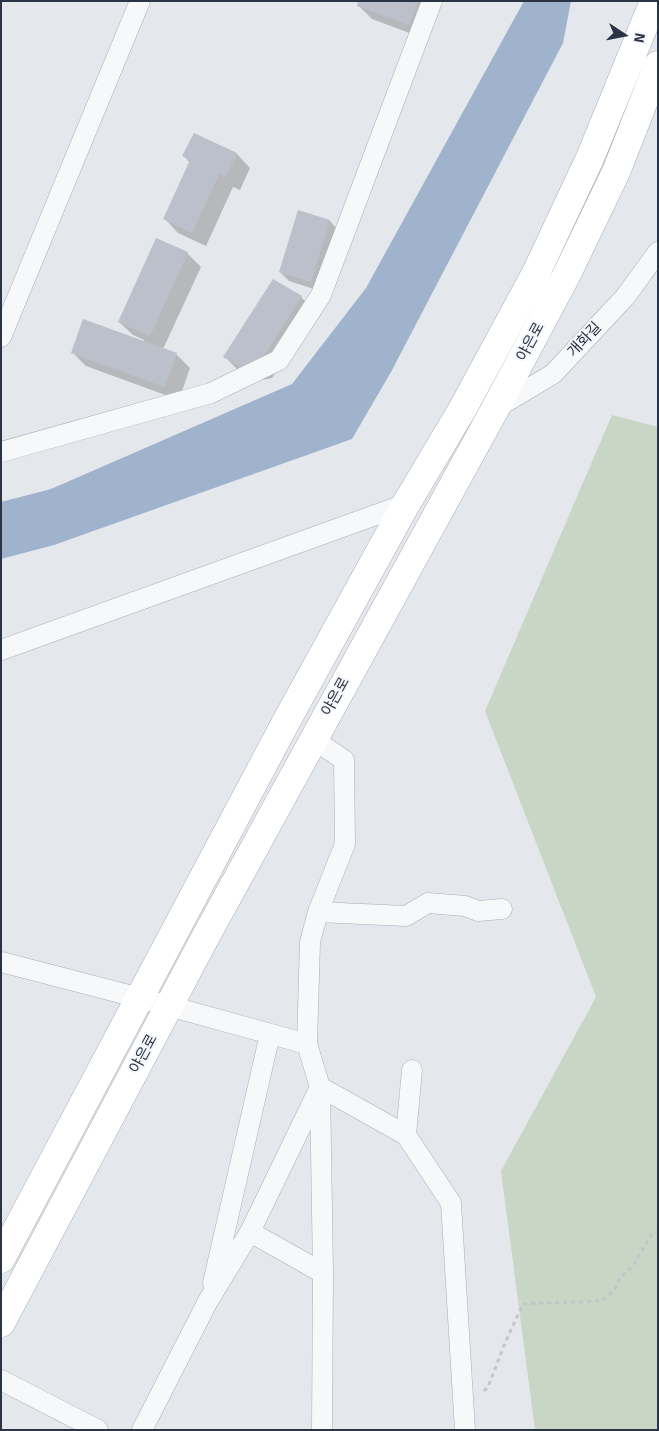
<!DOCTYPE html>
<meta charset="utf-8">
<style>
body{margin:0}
#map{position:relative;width:659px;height:1431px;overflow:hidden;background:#e4e7ec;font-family:Signika,sans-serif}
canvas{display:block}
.frame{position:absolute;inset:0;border:2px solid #2b3445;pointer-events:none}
.north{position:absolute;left:599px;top:10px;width:50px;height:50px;-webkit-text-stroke:4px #f4f6f9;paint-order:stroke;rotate:101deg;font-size:14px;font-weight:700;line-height:20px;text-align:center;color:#2b3445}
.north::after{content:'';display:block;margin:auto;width:18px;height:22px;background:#2b3445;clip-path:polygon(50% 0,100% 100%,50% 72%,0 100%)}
</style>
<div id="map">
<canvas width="659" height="1431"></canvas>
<div class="frame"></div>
<div class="north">N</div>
</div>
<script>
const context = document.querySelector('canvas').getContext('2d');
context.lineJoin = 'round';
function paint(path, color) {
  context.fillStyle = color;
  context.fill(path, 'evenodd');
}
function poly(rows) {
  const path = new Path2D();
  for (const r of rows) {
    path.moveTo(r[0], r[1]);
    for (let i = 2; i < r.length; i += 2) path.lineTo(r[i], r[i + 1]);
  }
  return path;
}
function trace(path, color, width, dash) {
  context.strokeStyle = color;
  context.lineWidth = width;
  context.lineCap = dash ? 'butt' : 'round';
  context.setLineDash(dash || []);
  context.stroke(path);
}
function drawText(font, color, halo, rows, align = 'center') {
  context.font = font + ' Signika,"Noto Sans KR",sans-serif';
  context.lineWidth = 4;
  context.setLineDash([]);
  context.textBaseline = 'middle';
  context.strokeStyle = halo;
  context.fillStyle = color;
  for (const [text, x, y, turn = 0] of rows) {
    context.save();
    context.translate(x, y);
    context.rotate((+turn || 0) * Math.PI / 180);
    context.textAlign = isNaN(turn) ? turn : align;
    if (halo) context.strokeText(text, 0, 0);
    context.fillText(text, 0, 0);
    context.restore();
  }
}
const green = poly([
 [612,415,658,427,658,1430,535,1430,501,1171,596,997,485,711]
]);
const water = poly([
 [524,1,571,1,563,43,391,372,352,439,54,545,1,559,1,502,51,489,292,384,366,288]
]);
const shadow = poly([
 [360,1,436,1,423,38,372,19,358,5],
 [237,154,250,168,240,190,233,187,206,246,178,233,165,219,190,163,184,156],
 [299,212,330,221,339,231,320,291,289,281,280,272],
 [187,253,201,267,163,349,176,354,190,368,179,400,86,366,72,352,143,342,144,340,133,335,119,322],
 [301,297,314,311,272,378,256,381,239,371,225,357]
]);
const building = poly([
 [358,1,418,1,409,25,357,6],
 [194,133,237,153,226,177,219,174,192,233,163,219,190,160,182,156],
 [298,210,330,220,311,282,279,272],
 [156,238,188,252,150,336,118,322],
 [273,279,302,296,258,365,242,368,223,357],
 [83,319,177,353,165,387,71,353]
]);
const path = poly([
 [484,1391,488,1387,505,1343,523,1304,602,1301,615,1289,620,1277,633,1266,653,1232,658,1232]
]);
const street = poly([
 [1,337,140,1],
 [496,408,553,374,625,297,658,252],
 [1,452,211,393,279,360,321,295,432,1],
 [1,650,406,504],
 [318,912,406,916,428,903,465,906,478,911,502,909],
 [1,962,140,998,307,1044],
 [406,1135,412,1070],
 [250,1232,323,1273,320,1087,307,1044,310,942,318,912,345,844,344,760,313,739],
 [213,1283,270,1034],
 [1,1380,98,1430],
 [142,1430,208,1301,250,1232,320,1087,406,1135,451,1203,465,1430],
 [322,1430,323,1273]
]);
const secondary = poly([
 [1,1259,287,720,406,504,463,408,536,273,590,158,654,1],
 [1,1323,206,936,495,409,566,276,616,172,658,65]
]);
const streetNames = [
 ["개화길",585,340,-47],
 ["야은로",531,342,-62],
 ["야은로",336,697,-61],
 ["야은로",144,1054,-62]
];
paint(green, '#c9d6c5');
paint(water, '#9fb4cc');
paint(shadow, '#0003');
paint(building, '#bbc0ca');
trace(street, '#a9aeb7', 21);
trace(secondary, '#a9aeb7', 29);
trace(path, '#c2c5cb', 3, [4, 4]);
trace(street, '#f7f8fa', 20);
trace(secondary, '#fff', 28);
drawText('15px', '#2b3445', '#f4f6f9', streetNames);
</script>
